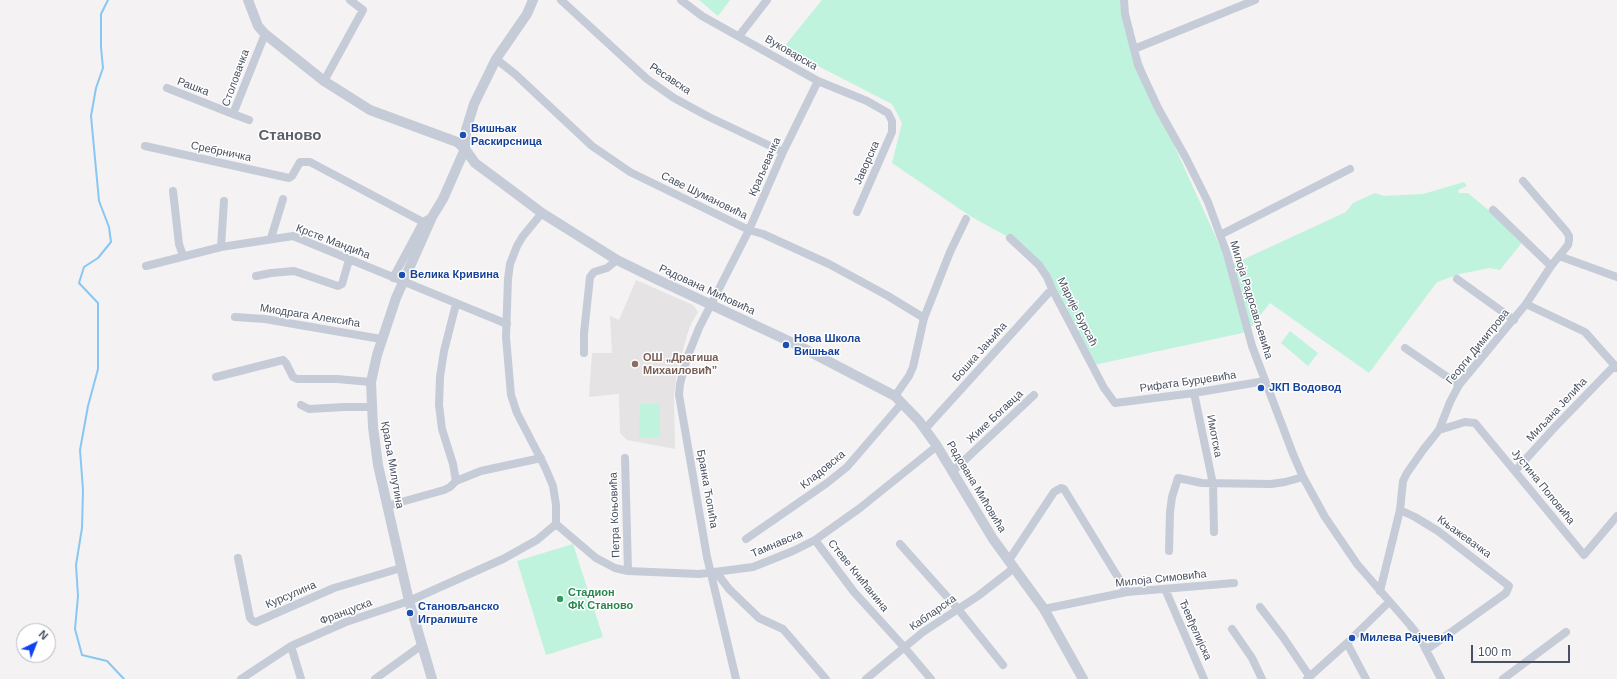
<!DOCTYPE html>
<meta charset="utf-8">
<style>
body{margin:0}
#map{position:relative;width:1617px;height:679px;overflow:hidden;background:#f4f2f2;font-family:Helvetica,sans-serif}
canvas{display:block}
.north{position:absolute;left:16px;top:623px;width:40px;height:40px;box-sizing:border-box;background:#fff;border:1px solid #b6b9c0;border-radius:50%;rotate:43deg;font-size:11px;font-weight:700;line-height:16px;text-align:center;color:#485061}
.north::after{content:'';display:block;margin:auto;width:14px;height:18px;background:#0d43f3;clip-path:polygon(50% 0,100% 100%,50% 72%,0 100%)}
.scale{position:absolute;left:1471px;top:645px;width:99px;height:18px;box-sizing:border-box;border:2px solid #485061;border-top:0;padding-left:5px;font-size:12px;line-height:14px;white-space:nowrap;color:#485061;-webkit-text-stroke:3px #fff;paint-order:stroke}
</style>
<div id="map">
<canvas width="1617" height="679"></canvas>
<div class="north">N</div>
<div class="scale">100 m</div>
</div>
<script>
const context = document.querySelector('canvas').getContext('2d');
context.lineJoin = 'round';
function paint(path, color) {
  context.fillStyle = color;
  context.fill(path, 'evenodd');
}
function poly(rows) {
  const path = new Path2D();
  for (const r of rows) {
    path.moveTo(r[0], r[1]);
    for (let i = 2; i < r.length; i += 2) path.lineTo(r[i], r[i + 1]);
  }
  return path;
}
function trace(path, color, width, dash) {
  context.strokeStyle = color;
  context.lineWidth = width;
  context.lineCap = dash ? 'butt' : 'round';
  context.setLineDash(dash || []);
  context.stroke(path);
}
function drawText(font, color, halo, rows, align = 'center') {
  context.font = font + ' Helvetica,sans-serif';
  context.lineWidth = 3;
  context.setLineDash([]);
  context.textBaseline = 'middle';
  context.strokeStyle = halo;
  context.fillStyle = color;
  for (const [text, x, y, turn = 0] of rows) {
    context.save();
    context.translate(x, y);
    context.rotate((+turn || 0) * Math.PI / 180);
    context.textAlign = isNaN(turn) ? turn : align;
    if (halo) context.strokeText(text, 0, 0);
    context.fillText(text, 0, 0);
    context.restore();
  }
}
const education = poly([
 [636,280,693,305,698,312,691,324,687,335,677,372,674,395,675,449,627,440,620,433,619,394,589,397,592,353,612,353,610,316,619,320]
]);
const green = poly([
 [699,0,730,0,718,16],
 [822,0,1120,0,1163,121,1229,266,1346,212,1353,203,1375,193,1384,196,1423,194,1464,182,1467,186,1458,190,1459,193,1468,193,1524,240,1500,270,1489,268,1460,274,1437,282,1369,373,1270,303,1247,332,1094,365,1047,277,1010,238,970,216,892,163,902,123,892,104,783,48],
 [1290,331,1318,353,1308,366,1281,343],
 [640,404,660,404,660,437,639,437],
 [573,544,603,637,546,655,517,561]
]);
const stream = poly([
 [108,0,101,14,101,47,103,68,96,88,91,116,99,201,109,227,111,242,98,258,84,267,79,283,98,303,98,369,88,406,80,450,83,490,82,528,76,565,78,596,75,629,82,655,107,661,124,679]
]);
const minor = poly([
 [561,0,647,79,674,98,709,117,783,152],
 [681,0,702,16,818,81,867,101,888,113,892,121,892,132,857,212],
 [1124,0,1125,14,1138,65,1158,108,1186,158,1208,202,1227,254,1252,346,1293,454,1303,477,1325,517,1357,564,1410,625,1420,638,1441,679],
 [739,36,767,0],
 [1134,49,1255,0],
 [496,59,515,74,592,146,630,172,749,230,763,234,829,264,888,296,924,318],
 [324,81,363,10,350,0],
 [167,88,233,114],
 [249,120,233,114,265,34],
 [145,146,289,178,292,176,300,162,310,162,423,222,432,217],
 [173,191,179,244,183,256],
 [1493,210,1551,266],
 [1220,235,1350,169],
 [271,238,283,199],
 [1010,238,1039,265,1047,277,1052,289,1104,388,1115,403,1194,393,1265,381],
 [221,247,224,201],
 [1559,256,1617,277],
 [146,266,221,247,293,236,507,324],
 [256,276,271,273,294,271,338,286,342,284,349,260],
 [393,278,423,222],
 [1457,279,1514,320],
 [1526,304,1585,332,1617,368],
 [235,317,265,319,381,339],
 [1405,348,1459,385],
 [584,353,584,333,590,277,594,272,607,268,617,260],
 [216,377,283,360,286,363,293,377,297,379,337,379,371,382],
 [1194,393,1213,484,1214,532],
 [895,396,909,376,913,367,924,318,950,252,966,219],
 [301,405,309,409,344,407,371,407],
 [925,429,1052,289],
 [1439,430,1465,422,1475,423,1584,555,1617,516],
 [625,458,628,571],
 [953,471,1034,395],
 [1515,471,1555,427,1615,365],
 [456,481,453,464,442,429,439,405,440,377,444,351,456,304],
 [387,506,444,490,450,487,456,481,481,471,541,458],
 [1400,510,1415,517,1438,531,1509,586,1506,593,1426,650],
 [556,524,596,558,615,568,628,571,699,574,753,567,793,551,815,540,860,508,937,446],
 [746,539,827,483,847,467,902,403],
 [815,540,854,592,904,647,931,679],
 [900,544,958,609,1003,665],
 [1169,551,1170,512,1172,497,1178,478,1202,483,1271,484,1285,482,1303,477],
 [238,558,250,618,253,621,256,622,334,588,401,568],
 [1009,560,1054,492,1061,488,1064,489,1127,592],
 [716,572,729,589,759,618,783,629,826,679],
 [1165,589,1204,679],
 [1380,591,1400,510,1403,481,1407,473,1423,450,1439,430,1450,402,1459,385,1526,304,1551,266,1568,245,1569,240,1569,236,1566,231,1523,181],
 [1260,607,1283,637,1310,677],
 [1044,609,1127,592,1234,583],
 [1232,629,1252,658,1262,679],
 [1347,643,1366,679],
 [291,646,301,679],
 [241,679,291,646,346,622,409,601,503,559,537,540,556,524,556,505,553,486,545,467,517,413,511,395,506,337,508,279,510,264,517,246,523,236,542,213],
 [375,679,422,645],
 [736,679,707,557,679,395,680,384,687,358,699,328,749,230,783,152,818,81],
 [866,679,923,632,978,596,1014,568],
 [1307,679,1347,643,1389,602],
 [1503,679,1566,632]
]);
const tertiary = poly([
 [248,0,258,26,265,34,324,81,370,110,457,142,465,149,475,163,506,186,542,213,617,260,656,279,793,343,895,396,919,421,937,446,993,539,1044,609,1083,679],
 [432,679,409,601,378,465,373,427,371,382,377,355,396,298,432,217,443,199,465,149,466,130,474,104,496,59,527,14,533,0]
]);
const markers = [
 [463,135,4,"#1a4fb4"],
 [402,275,4,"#1a4fb4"],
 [786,345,4,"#1a4fb4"],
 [635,364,4,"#8d6e63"],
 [1261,388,4,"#1a4fb4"],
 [560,599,4,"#2e9e5b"],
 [410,613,4,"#1a4fb4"],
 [1352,638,4,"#1a4fb4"]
];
const streetNames = [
 ["Вуковарска",791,53,30],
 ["Столовачка",236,78,-70],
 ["Ресавска",670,79,34],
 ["Рашка",193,87,21],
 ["Сребрничка",221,152,12],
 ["Јаворска",867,163,-66],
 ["Краљевачка",765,167,-66],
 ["Саве Шумановића",704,196,26],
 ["Крсте Мандића",333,242,21],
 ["Радована Мићовића",707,290,25],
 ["Милоја Радосављевића",1251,300,73],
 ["Марије Бурсаћ",1077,312,63],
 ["Миодрага Алексића",310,316,9],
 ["Георги Димитрова",1478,347,-51],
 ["Бошка Јањића",980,352,-48],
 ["Рифата Бурџевића",1188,382,-8],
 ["Миљана Јелића",1557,410,-47],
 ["Жике Богавца",995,417,-43],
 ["Имотска",1214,436,79],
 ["Краља Милутина",392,465,80],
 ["Кладовска",823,470,-39],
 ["Радована Мићовића",976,487,59],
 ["Јустина Поповића",1543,487,51],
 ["Бранка Ћопића",707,489,80],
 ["Петра Коњовића",615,515,-92],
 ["Књажевачка",1464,537,36],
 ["Тамнавска",777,544,-23],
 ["Стеве Книћанина",858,576,51],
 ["Милоја Симовића",1161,579,-6],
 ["Курсулина",291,595,-23],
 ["Француска",346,612,-21],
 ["Кабларска",933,613,-35],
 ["Ђевђелијска",1195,630,66]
];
const transitNames = [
 ["Вишњак",471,129],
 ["Раскирсница",471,142],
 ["Велика Кривина",410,275],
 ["Нова Школа",794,339],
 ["Вишњак",794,352],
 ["ЈКП Водовод",1269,388],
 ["Становљанско",418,607],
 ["Игралиште",418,620],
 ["Милева Рајчевић",1360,638]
];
const educationNames = [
 ["ОШ „Драгиша",643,358],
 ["Михаиловић”",643,371]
];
const leisureNames = [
 ["Стадион",568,593],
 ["ФК Станово",568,606]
];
const districtNames = [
 ["Станово",290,136]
];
paint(education, '#e5e3e4');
paint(green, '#bff3de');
trace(stream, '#89c7f3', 2);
trace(minor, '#c5cbd7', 8);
trace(tertiary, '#c5cbd7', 10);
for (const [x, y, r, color] of markers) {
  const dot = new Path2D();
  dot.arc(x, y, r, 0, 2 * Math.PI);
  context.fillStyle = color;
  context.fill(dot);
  trace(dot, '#fff', 1.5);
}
drawText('11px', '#485061', '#fff', streetNames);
drawText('bold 11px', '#164399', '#fff', transitNames, 'left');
drawText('bold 11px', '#785e54', '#fff', educationNames, 'left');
drawText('bold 11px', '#27864d', '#fff', leisureNames, 'left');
drawText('bold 15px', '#5e6067', '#fff', districtNames);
</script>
